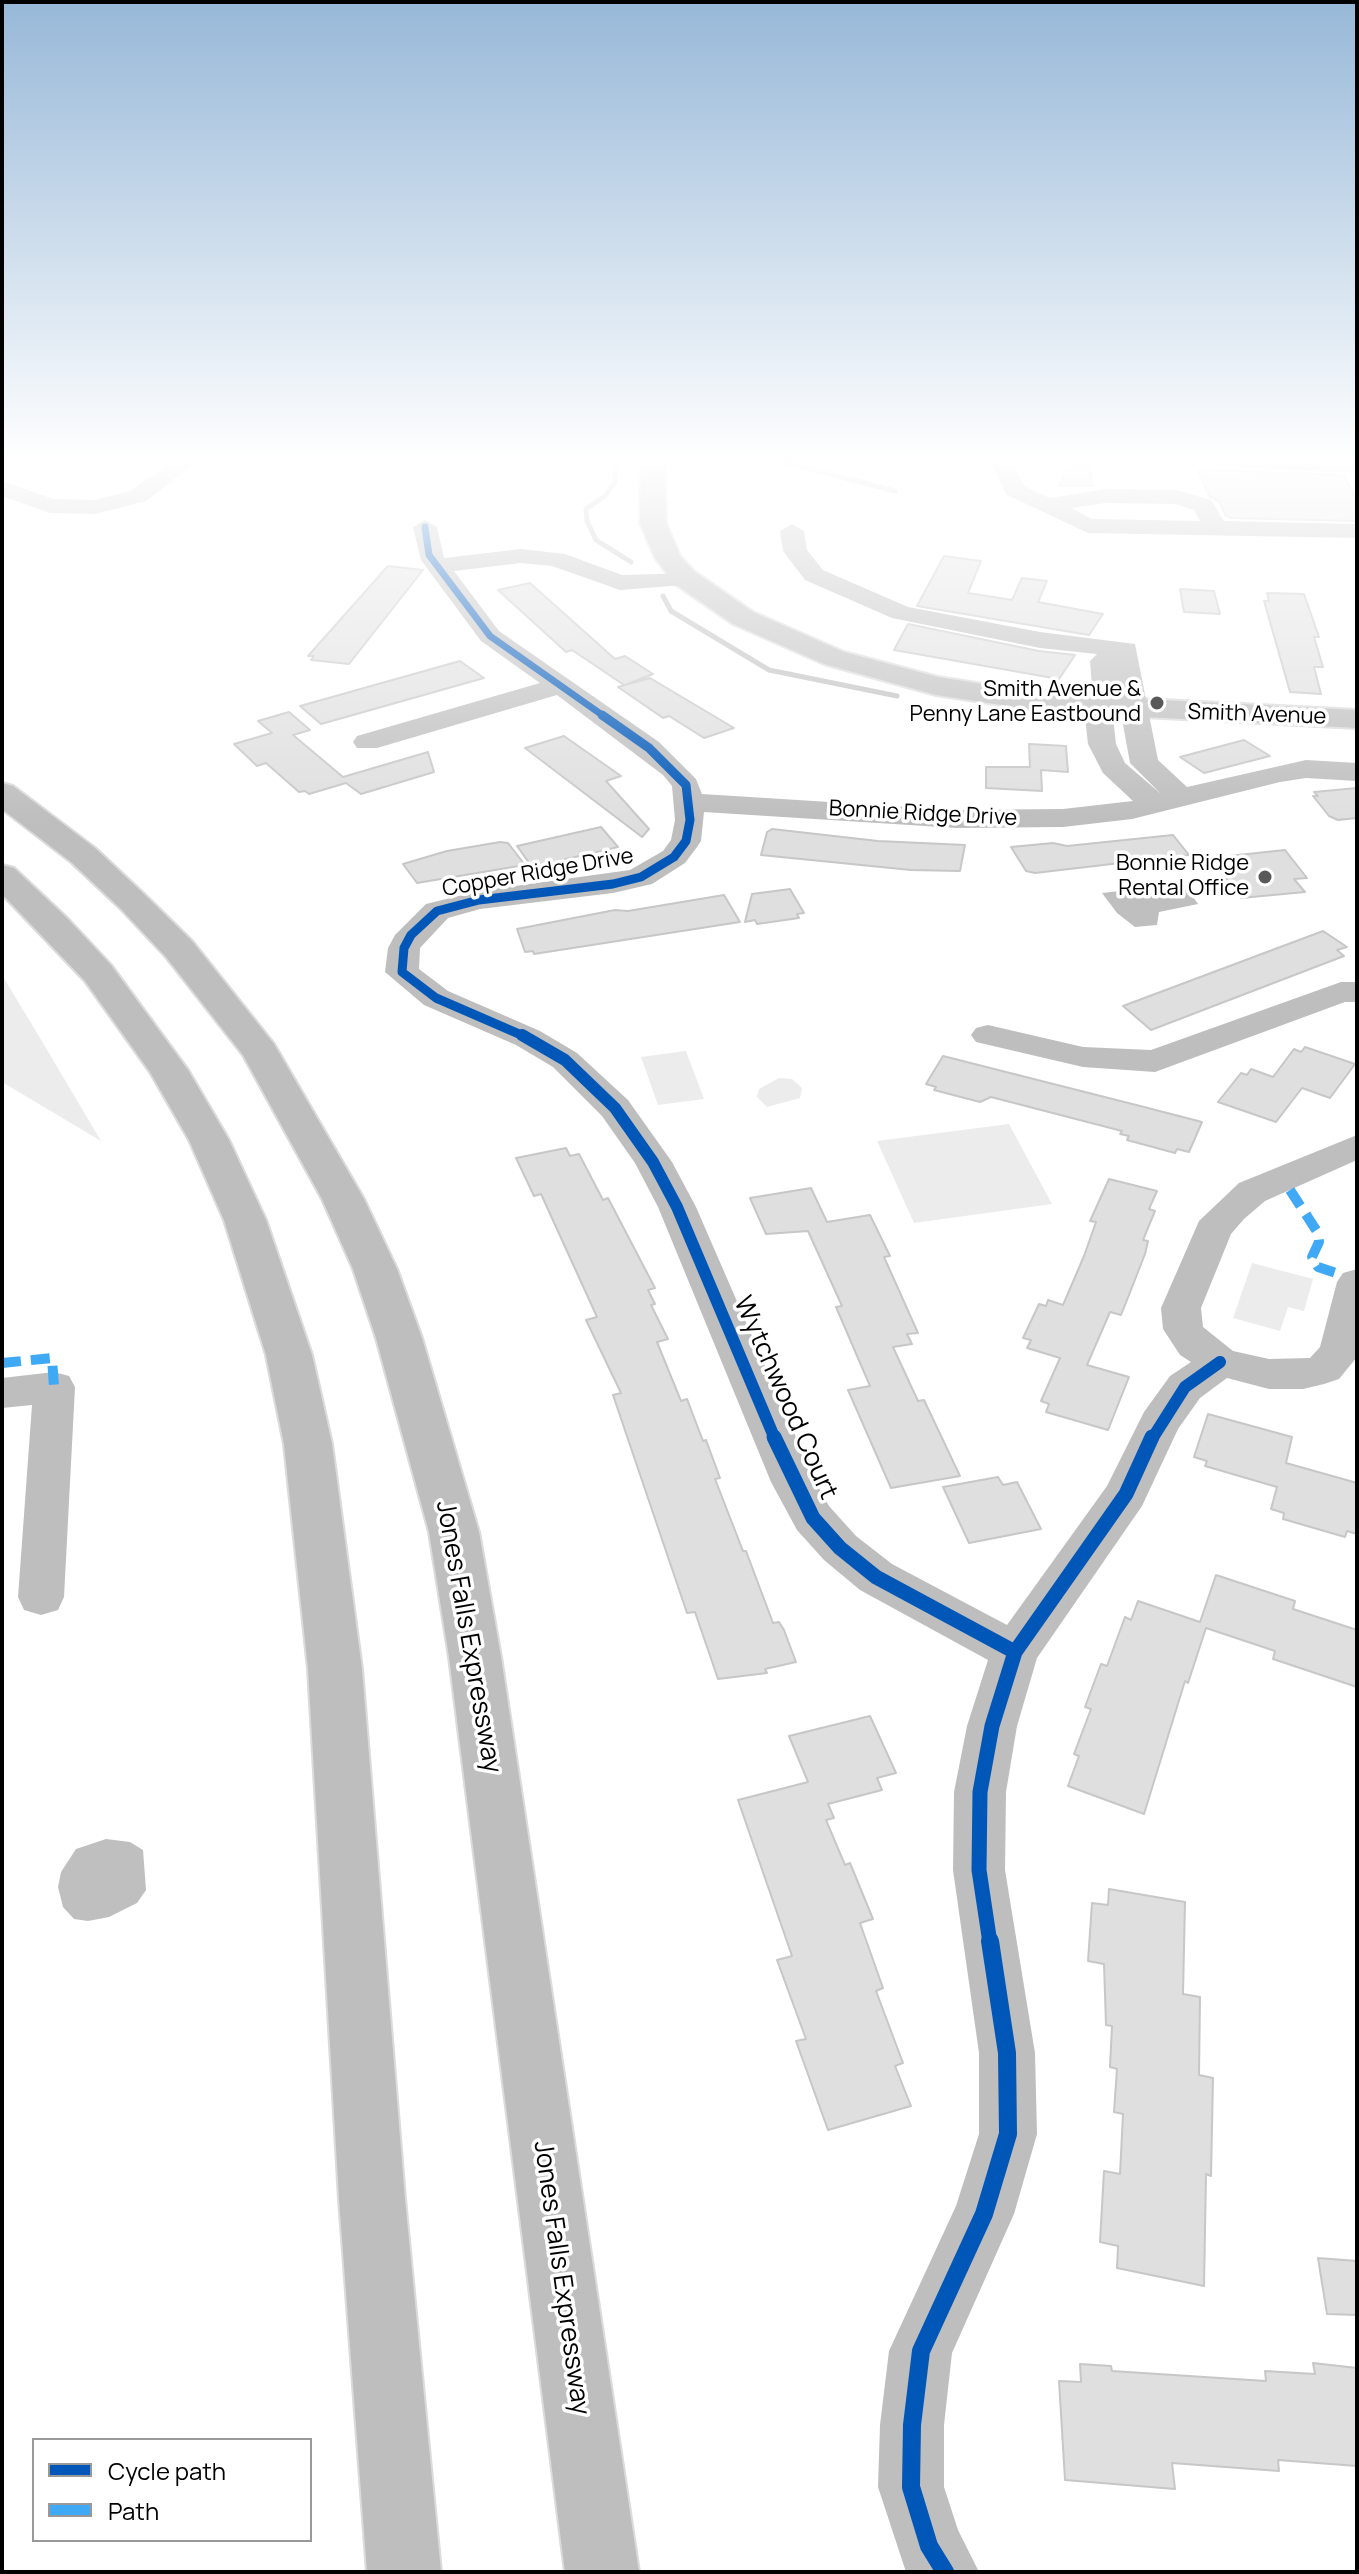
<!DOCTYPE html>
<style>
body{margin:0}
#map{position:relative;width:1359px;height:2574px;overflow:hidden;background:#fff;font-family:Manrope,sans-serif}
canvas{display:block}
.frame{position:absolute;inset:0;border:4px solid #000;pointer-events:none}
.legend{position:absolute;left:32px;top:2438px;width:280px;height:104px;box-sizing:border-box;background:#fff;border:2px solid #999;margin:0;padding:10px 14px;list-style:none;font-size:24px;color:#000}
.legend li{display:flex;align-items:center;gap:16px;height:40px}
.legend b{width:40px;border:2px solid #999}
</style>
<div id="map">
<canvas width="1359" height="2574"></canvas>
<div class="frame"></div>
<ul class="legend">
<li><b style="height:10px;background:#0057b8"></b>Cycle path</li>
<li><b style="height:10px;background:#3fa9f5"></b>Path</li>
</ul>
</div>
<script>
const context = document.querySelector('canvas').getContext('2d');
context.lineJoin = 'round';
function paint(path, color) {
  context.fillStyle = color;
  context.fill(path, 'evenodd');
}
function poly(rows) {
  const path = new Path2D();
  for (const r of rows) {
    path.moveTo(r[0], r[1]);
    for (let i = 2; i < r.length; i += 2) path.lineTo(r[i], r[i + 1]);
  }
  return path;
}
function trace(path, color, width, dash) {
  context.strokeStyle = color;
  context.lineWidth = width;
  context.lineCap = dash ? 'butt' : 'round';
  context.setLineDash(dash || []);
  context.stroke(path);
}
function drawText(font, color, halo, rows, align = 'center') {
  context.font = font + ' Manrope,sans-serif';
  context.lineWidth = 7;
  context.setLineDash([]);
  context.textBaseline = 'middle';
  context.strokeStyle = halo;
  context.fillStyle = color;
  for (const [text, x, y, turn = 0] of rows) {
    context.save();
    context.translate(x, y);
    context.rotate((+turn || 0) * Math.PI / 180);
    context.textAlign = isNaN(turn) ? turn : align;
    if (halo) context.strokeText(text, 0, 0);
    context.fillText(text, 0, 0);
    context.restore();
  }
}
const green = poly([
 [2,975,43,1043,101,1141,2,1082],
 [686,1051,704,1099,658,1105,641,1057],
 [779,1078,792,1079,802,1088,800,1098,767,1107,757,1097,759,1089],
 [1009,1124,1052,1204,914,1223,877,1141],
 [1252,1263,1313,1279,1304,1311,1288,1307,1280,1331,1233,1318]
]);
const water = poly([
 [1184,884,1198,904,1159,912,1157,925,1135,927,1117,913,1102,893],
 [106,1839,130,1842,143,1850,146,1890,137,1903,109,1917,88,1921,74,1919,63,1907,58,1887,61,1872,76,1849]
]);
const stream = poly([
 [615,461,615,482,605,496,586,509,587,521,596,540,631,562],
 [779,461,895,491],
 [663,596,671,611,769,670,897,696]
]);
const building = poly([
 [1069,461,1088,461,1093,486,1059,486,1069,461],
 [1198,470,1344,475,1357,500,1357,521,1231,518,1225,515,1220,502,1209,496,1198,470],
 [944,556,981,561,968,593,1012,600,1022,578,1047,581,1038,602,1103,614,1089,635,917,606,944,556],
 [388,566,423,570,349,664,311,660,314,656,308,656,388,566],
 [530,583,615,659,625,656,653,674,625,685,650,678,734,728,704,738,669,716,663,718,618,687,624,685,572,650,566,652,498,590,530,583],
 [1180,589,1214,591,1220,614,1184,612,1180,589],
 [1267,593,1304,594,1319,637,1314,637,1323,667,1314,667,1321,694,1290,692,1264,601,1269,601,1267,593],
 [908,624,1039,651,1075,655,1059,679,894,650,908,624],
 [460,661,484,678,321,724,300,706,460,661],
 [289,712,310,730,293,735,343,777,428,752,434,772,361,794,346,783,309,794,305,791,299,792,266,763,257,766,234,744,272,733,258,721,289,712],
 [564,736,621,776,606,781,649,829,642,837,525,748,564,736],
 [1244,740,1270,756,1204,773,1180,757,1244,740],
 [1029,744,1066,746,1068,772,1041,770,1042,791,986,788,986,767,1030,767,1029,744],
 [1357,788,1357,818,1338,820,1329,816,1313,796,1318,796,1314,792,1357,788],
 [601,827,618,847,532,867,517,846,601,827],
 [772,829,878,841,965,845,960,871,911,870,761,855,767,832,772,829],
 [1173,835,1189,855,1035,873,1026,871,1011,847,1053,843,1067,846,1173,835],
 [500,842,508,843,525,865,417,883,403,864,447,851,500,842],
 [1285,850,1307,878,1294,879,1305,892,1241,898,1210,858,1285,850],
 [790,889,804,913,797,914,799,918,757,924,755,920,745,922,752,894,790,889],
 [724,895,740,922,534,954,533,951,525,952,517,929,615,910,628,911,724,895],
 [1323,931,1347,947,1337,950,1344,956,1151,1030,1123,1006,1323,931],
 [1305,1047,1355,1064,1330,1098,1302,1088,1276,1122,1218,1102,1241,1073,1247,1075,1251,1069,1273,1077,1294,1049,1301,1052,1305,1047],
 [943,1056,1148,1108,1202,1122,1189,1152,1177,1149,1175,1153,1127,1140,1129,1136,1120,1134,1122,1131,991,1097,980,1102,934,1090,936,1087,926,1084,943,1056],
 [566,1148,570,1156,579,1154,603,1200,608,1198,655,1288,648,1290,655,1304,651,1305,668,1339,657,1342,681,1401,687,1399,703,1441,706,1440,720,1478,715,1479,743,1551,746,1551,773,1623,779,1622,784,1630,796,1662,765,1669,767,1673,718,1679,695,1612,687,1613,613,1395,621,1393,586,1320,597,1317,541,1194,534,1196,516,1158,566,1148],
 [1109,1179,1157,1191,1149,1209,1155,1211,1143,1240,1148,1241,1145,1254,1129,1295,1121,1315,1110,1312,1087,1365,1129,1377,1108,1430,1046,1412,1049,1404,1041,1401,1060,1358,1027,1348,1031,1340,1023,1338,1039,1304,1046,1306,1048,1300,1063,1305,1084,1256,1096,1222,1090,1221,1109,1179],
 [811,1188,827,1222,870,1215,890,1256,884,1257,918,1333,907,1334,912,1344,893,1347,918,1401,924,1400,960,1476,891,1488,848,1390,870,1386,836,1307,842,1306,808,1231,766,1234,750,1198,811,1188],
 [1208,1414,1292,1437,1286,1463,1357,1483,1357,1534,1347,1531,1345,1537,1283,1519,1284,1513,1271,1509,1277,1487,1205,1466,1207,1461,1194,1457,1208,1414],
 [998,1477,1003,1485,1017,1482,1041,1529,969,1543,943,1487,998,1477],
 [1216,1575,1295,1601,1293,1609,1357,1630,1357,1687,1273,1659,1275,1651,1206,1628,1188,1683,1185,1681,1144,1814,1068,1786,1079,1756,1074,1754,1091,1709,1085,1707,1101,1664,1107,1666,1125,1617,1131,1620,1138,1601,1200,1622,1216,1575],
 [870,1716,896,1773,877,1778,882,1790,828,1804,834,1818,826,1820,845,1865,850,1863,873,1919,860,1923,883,1988,876,1991,903,2063,895,2066,911,2106,828,2130,796,2041,806,2039,777,1960,792,1956,738,1800,808,1782,789,1736,870,1716],
 [1109,1889,1185,1902,1183,1994,1200,1997,1199,2075,1213,2078,1211,2176,1206,2174,1204,2286,1117,2268,1118,2246,1100,2242,1104,2171,1120,2174,1123,2114,1114,2112,1117,2069,1110,2067,1112,2026,1106,2025,1104,1964,1088,1961,1092,1903,1108,1905,1109,1889],
 [1318,2258,1357,2261,1357,2315,1327,2314,1318,2258],
 [1313,2363,1357,2368,1357,2466,1278,2460,1279,2471,1172,2463,1175,2489,1065,2480,1059,2381,1081,2382,1080,2364,1111,2366,1112,2371,1266,2381,1265,2371,1315,2374,1313,2363]
]);
const minor = poly([
 [173,461,198,461,146,501,95,514,50,513,2,496,2,481,53,499,95,500,130,491,173,461],
 [990,461,1012,461,1024,486,1050,498,1105,489,1176,490,1211,500,1224,521,1357,524,1357,538,1088,533,1007,495,990,461],
 [1105,503,1175,504,1194,510,1200,521,1092,519,1071,508,1105,503],
 [1232,461,1357,461,1357,473,1243,468,1232,461],
 [425,520,437,527,444,558,521,549,565,554,622,575,694,573,697,578,685,585,620,590,552,566,521,563,454,571,499,631,659,742,696,779,702,794,957,810,1063,809,1133,801,1103,773,1088,744,1085,717,1093,699,1090,661,1097,654,1040,648,892,618,805,580,783,551,780,531,792,524,804,531,807,550,823,570,908,607,1040,632,1135,644,1158,760,1187,787,1306,760,1357,763,1357,781,1306,778,1280,782,1132,819,1063,827,957,828,704,812,701,841,697,847,685,863,652,884,613,893,480,909,448,918,420,948,419,969,448,991,540,1031,577,1053,628,1100,672,1162,696,1207,815,1481,829,1506,856,1536,892,1564,1007,1625,1107,1486,1144,1412,1170,1376,1191,1362,1180,1355,1163,1329,1161,1308,1199,1221,1239,1183,1357,1135,1357,1160,1265,1201,1244,1219,1231,1234,1201,1308,1203,1327,1233,1351,1269,1359,1310,1358,1320,1347,1337,1282,1343,1273,1357,1269,1357,1357,1339,1379,1324,1384,1303,1389,1269,1389,1227,1378,1200,1398,1178,1429,1142,1506,1037,1658,1017,1726,1006,1792,1005,1870,1035,2053,1037,2134,1014,2214,952,2353,944,2425,944,2487,958,2530,979,2572,906,2572,878,2487,880,2425,889,2351,956,2206,979,2134,979,2053,953,1870,954,1792,967,1726,988,1660,860,1590,824,1560,797,1530,771,1482,658,1207,635,1163,602,1116,553,1067,516,1045,424,1005,385,972,388,948,395,935,426,904,479,891,630,870,663,851,671,840,675,820,672,786,663,775,557,695,377,748,357,748,353,742,357,736,540,683,481,641,421,560,413,527,425,520],
 [1119,703,1130,763,1161,794,1125,763,1116,744,1113,717,1119,703],
 [1341,982,1357,982,1357,1002,1345,1002,1155,1072,1083,1067,976,1042,971,1035,976,1028,988,1025,1083,1047,1151,1050,1341,982],
 [54,1372,69,1376,75,1387,64,1597,58,1610,41,1615,24,1610,18,1597,32,1405,2,1408,2,1378,54,1372]
]);
const major = poly([
 [641,461,665,461,666,523,680,556,695,572,753,612,844,652,938,677,1047,694,1357,710,1357,728,1047,712,936,695,824,664,733,624,675,584,655,558,640,523,641,461]
]);
const highway = poly([
 [2,783,13,786,95,848,144,894,192,941,274,1044,364,1199,397,1269,422,1338,479,1532,501,1657,639,2572,565,2572,449,1657,429,1532,376,1338,353,1269,322,1199,243,1055,166,957,120,908,71,862,2,809,2,783],
 [2,865,14,868,68,919,111,965,188,1070,229,1140,266,1220,312,1355,332,1444,362,1669,405,2199,441,2572,367,2572,339,2199,308,1669,284,1444,266,1355,224,1220,189,1140,150,1072,85,981,2,894,2,865]
]);
const quiet = poly([
 [1290,1190,1318,1233,1319,1242,1312,1257,1318,1267,1342,1275],
 [2,1363,52,1358,54,1387]
]);
const cyclewayFar4 = poly([
 [425,527,429,555,490,636,605,717]
]);
const cyclewayFar3 = poly([
 [526,1037,436,998,402,972,404,948,411,935,437,911,479,900,613,884,641,877,674,857,686,841,690,820,686,785,649,748,602,715]
]);
const cyclewayFar2 = poly([
 [522,1035,565,1060,615,1108,653,1162,677,1207,775,1439],
 [1152,1439,1185,1387,1220,1362]
]);
const cyclewayFar1 = poly([
 [774,1437,813,1518,840,1548,876,1577,1015,1652],
 [990,1943,979,1870,980,1792,992,1726,1015,1652,1126,1494,1152,1437]
]);
const cycleway = poly([
 [945,2572,929,2546,911,2487,912,2425,921,2351,984,2214,1008,2134,1007,2053,990,1941]
]);
const markers = [
 [1157,703,8,"#595959"],
 [1265,877,8,"#595959"]
];
const farPoinames = [
 ["Smith Avenue &",1141,690],
 ["Penny Lane Eastbound",1141,715],
 ["Bonnie Ridge",1249,864],
 ["Rental Office",1249,889]
];
const farStreetnames = [
 ["Smith Avenue",1257,715,2],
 ["Bonnie Ridge Drive",923,814,3],
 ["Copper Ridge Drive",538,873,-10]
];
const streetNames = [
 ["Wytchwood Court",785,1398,66],
 ["Jones Falls Expressway",468,1637,80],
 ["Jones Falls Expressway",561,2278,82]
];
paint(green, '#ececec');
paint(water, '#bfbfbf');
trace(stream, '#bfbfbf', 5);
paint(building, '#dfdfdf');
trace(building, '#c7c7c7', 2);
trace(major, '#dbdbdb', 4);
trace(highway, '#dbdbdb', 4);
paint(minor, '#bebebe');
paint(major, '#bebebe');
paint(highway, '#bebebe');
trace(quiet, '#3fa9f5', 10, [19, 10]);
trace(cyclewayFar4, '#0057b8', 7);
trace(cyclewayFar3, '#0057b8', 9);
trace(cyclewayFar2, '#0057b8', 12);
trace(cyclewayFar1, '#0057b8', 15);
trace(cycleway, '#0057b8', 18);
const sky = context.createLinearGradient(0, 0, 0, 821);
sky.addColorStop(0, '#97b8d8');
sky.addColorStop(0.56, '#fff');
sky.addColorStop(1, '#ffffff00');
context.fillStyle = sky;
context.fillRect(0, 0, 1359, 821);
for (const [x, y, r, color] of markers) {
  const dot = new Path2D();
  dot.arc(x, y, r, 0, 2 * Math.PI);
  context.fillStyle = color;
  context.fill(dot);
  trace(dot, '#fff', 3);
}
drawText('22px', '#000', '#fff', farPoinames, 'right');
drawText('22px', '#000', '#fff', farStreetnames);
drawText('26px', '#000', '#fff', streetNames);
</script>
